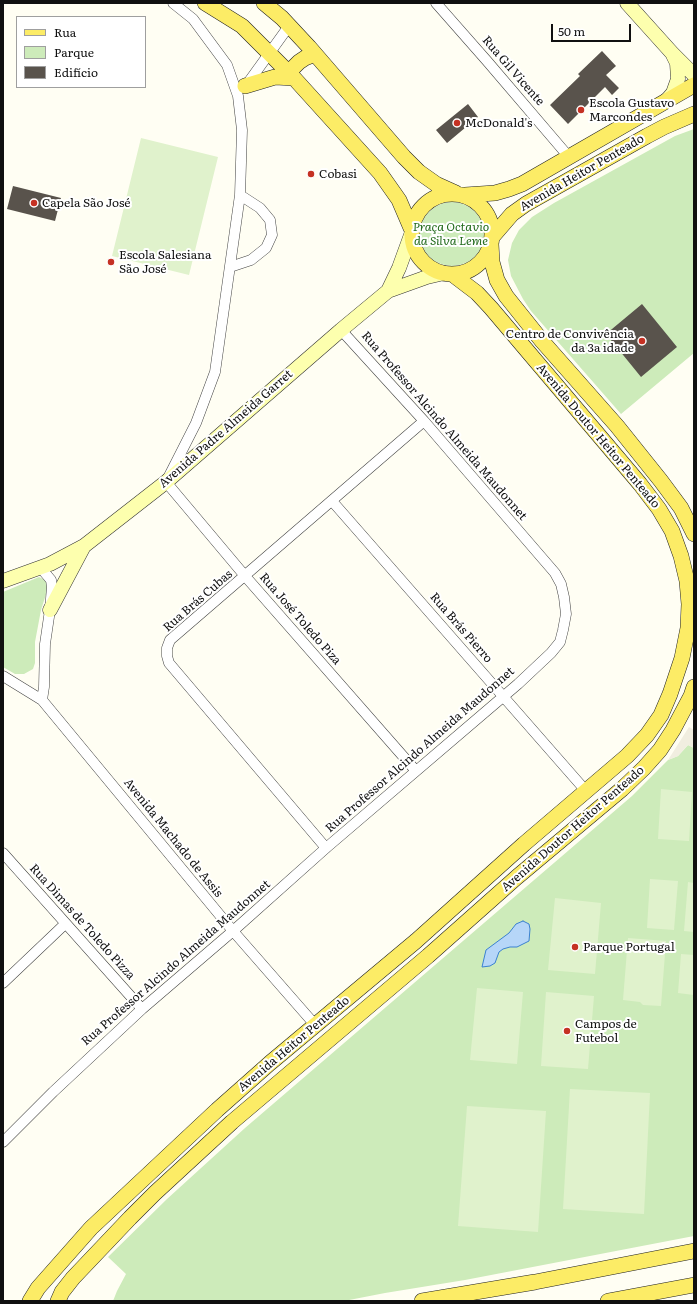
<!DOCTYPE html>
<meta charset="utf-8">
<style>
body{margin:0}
#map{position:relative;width:697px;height:1304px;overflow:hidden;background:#fffef3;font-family:Literata,serif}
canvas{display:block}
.frame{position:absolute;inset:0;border:4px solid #101010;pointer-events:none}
.legend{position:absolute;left:16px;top:16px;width:130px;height:72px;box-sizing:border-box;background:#fff;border:1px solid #9f9f9f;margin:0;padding:5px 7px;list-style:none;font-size:12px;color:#101010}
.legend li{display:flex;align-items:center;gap:8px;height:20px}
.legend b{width:20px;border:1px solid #9f9f9f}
.scale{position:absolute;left:551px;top:24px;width:80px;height:18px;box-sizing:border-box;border:2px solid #101010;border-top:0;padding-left:5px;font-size:12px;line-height:14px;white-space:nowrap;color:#101010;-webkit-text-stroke:3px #fff;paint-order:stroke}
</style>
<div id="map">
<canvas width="697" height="1304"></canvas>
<div class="frame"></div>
<ul class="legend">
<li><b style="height:5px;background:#fcec66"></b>Rua</li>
<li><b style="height:11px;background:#cdebba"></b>Parque</li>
<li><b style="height:11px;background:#59534c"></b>Edifício</li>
</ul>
<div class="scale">50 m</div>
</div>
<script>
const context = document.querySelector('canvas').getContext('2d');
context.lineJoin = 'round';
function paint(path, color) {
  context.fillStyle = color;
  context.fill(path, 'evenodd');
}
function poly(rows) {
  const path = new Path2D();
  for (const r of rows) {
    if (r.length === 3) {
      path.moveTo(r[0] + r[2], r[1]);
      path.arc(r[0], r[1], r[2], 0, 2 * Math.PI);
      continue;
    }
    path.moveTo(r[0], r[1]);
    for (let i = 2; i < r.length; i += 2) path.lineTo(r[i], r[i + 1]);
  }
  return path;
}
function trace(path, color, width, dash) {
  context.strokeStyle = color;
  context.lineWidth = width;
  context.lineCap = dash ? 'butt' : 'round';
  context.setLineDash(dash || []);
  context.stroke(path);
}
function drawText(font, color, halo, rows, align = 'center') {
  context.font = font + ' Literata,serif';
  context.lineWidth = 4;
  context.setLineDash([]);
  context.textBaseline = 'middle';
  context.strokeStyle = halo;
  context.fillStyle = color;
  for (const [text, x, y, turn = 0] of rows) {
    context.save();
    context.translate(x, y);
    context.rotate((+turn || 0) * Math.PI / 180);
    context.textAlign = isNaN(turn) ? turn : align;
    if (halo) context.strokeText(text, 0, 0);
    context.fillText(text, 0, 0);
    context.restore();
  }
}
const green = poly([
 [694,129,694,353,621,414,531,311,523,299,511,276,508,260,512,243,519,230,532,217,554,203,675,136],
 [452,234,32],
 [39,577,43,579,48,583,48,588,41,610,35,642,35,663,33,669,24,674,15,674,3,667,3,592],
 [688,745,694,748,694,1236,465,1280,385,1293,344,1301,113,1301,117,1291,126,1274,108,1257,167,1199,245,1128,632,796,668,760,678,756]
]);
const pitch = poly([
 [141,138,218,157,189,275,112,256],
 [661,789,692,792,689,841,658,839],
 [650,879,678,881,674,930,647,928],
 [688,882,694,883,694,932,684,931],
 [555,898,601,903,595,974,548,970],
 [628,938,666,941,661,1006,643,1005,640,1002,623,1000],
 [681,954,694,955,694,995,678,993],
 [477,988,523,992,517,1064,470,1060],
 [546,992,594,996,588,1069,541,1066],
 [570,1089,650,1093,644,1214,563,1209],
 [467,1106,546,1111,538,1232,458,1226]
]);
const plaza = poly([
 [689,727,694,730,694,748,688,745,678,756,668,760]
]);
const water = poly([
 [523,921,529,924,530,929,529,941,517,947,510,947,503,949,499,952,495,963,490,966,482,967,486,950,509,933,516,924,523,921]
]);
const building = poly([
 [602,51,616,66,606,75,619,88,612,95,605,87,568,124,550,105,580,76,578,74],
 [468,104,478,117,447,143,436,130],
 [13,186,61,198,55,221,7,209],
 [642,304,677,347,641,377,606,334]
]);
const street = poly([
 [173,3,193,19,227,65,238,96,242,130,240,195,215,372,196,423,166,482,245,576,416,771],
 [436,3,487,61,569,157],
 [245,87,289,26],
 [230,267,251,260,266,248,272,235,270,220,260,208,240,195],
 [332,501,586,791],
 [40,567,51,580,52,587,50,610,45,644,44,687,42,700],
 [3,676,42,700,233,931,316,1026],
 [326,848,169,663,167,656,167,648,170,640,424,421],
 [3,853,142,1009],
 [3,983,65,924],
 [3,1142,53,1092,142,1009,233,931,326,848,518,684,551,653,560,642,563,630,566,614,564,597,561,584,555,573,424,421,341,330]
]);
const secondary = poly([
 [627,3,672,53,694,75],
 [666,101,673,93,678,79,677,63,673,55],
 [388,291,427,277,444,273],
 [3,581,50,564,84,546,166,482,341,330,388,291,399,268,411,235],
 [50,610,84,546]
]);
const primary = poly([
 [205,3,242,26,294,78,380,173,399,200,411,228],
 [264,3,282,18,309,47,404,157,419,172,436,184,456,193],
 [289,72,299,62,305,58,315,54],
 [245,86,275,77,294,78],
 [452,234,40],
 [465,195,495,193,509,189,522,184,694,85],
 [493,236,512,214,526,204,647,136,664,127,694,114],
 [491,244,492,262,497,280,506,296,542,341,617,426,661,481,681,508,694,534],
 [30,1301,38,1288,91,1228,217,1110,270,1063,416,941,524,844,627,756,647,735,661,715,670,694,682,658,688,628,689,604,687,581,681,556,672,531,659,509,640,484,491,308,477,293,452,274],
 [58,1301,62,1292,73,1278,130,1218,155,1193,232,1122,428,956,517,877,622,789,644,768,660,750,673,730,691,696,694,687],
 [422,1301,535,1282,694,1251],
 [608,1301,694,1285]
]);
const markers = [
 [581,110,4,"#c53123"],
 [457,123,4,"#c53123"],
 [311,174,4,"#c53123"],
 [34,203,4,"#c53123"],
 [111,262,4,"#c53123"],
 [642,341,4,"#c53123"],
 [575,947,4,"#c53123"],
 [567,1031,4,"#c53123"]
];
const streetNames = [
 ["Rua Gil Vicente",513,71,49],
 ["Avenida Heitor Penteado",582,173,-30],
 ["Rua Professor Alcindo Almeida Maudonnet",444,426,49],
 ["Avenida Padre Almeida Garret",226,429,-41],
 ["Avenida Doutor Heitor Penteado",598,436,50],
 ["Rua Brás Cubas",198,601,-41],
 ["Rua José Toledo Piza",300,619,49],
 ["Rua Brás Pierro",461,628,49],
 ["Rua Professor Alcindo Almeida Maudonnet",420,750,-41],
 ["Avenida Doutor Heitor Penteado",573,829,-41],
 ["Avenida Machado de Assis",173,838,51],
 ["Rua Dimas de Toledo Pizza",82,922,48],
 ["Rua Professor Alcindo Almeida Maudonnet",176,963,-41],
 ["Avenida Heitor Penteado",294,1044,-40]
];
const poiNames = [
 ["Escola Gustavo",589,103],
 ["Marcondes",589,117],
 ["McDonald's",465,123],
 ["Cobasi",319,174],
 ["Capela São José",42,203],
 ["Escola Salesiana",119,255],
 ["São José",119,269],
 ["Centro de Convivência",634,334,"right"],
 ["da 3a idade",634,348,"right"],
 ["Parque Portugal",583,947],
 ["Campos de",575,1024],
 ["Futebol",575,1038]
];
const parkNames = [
 ["Praça Octavio",451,227],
 ["da Silva Leme",451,241]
];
paint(green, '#cdebba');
paint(pitch, '#e0f2cc');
paint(plaza, '#f1eee0');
paint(water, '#b6d6f8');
trace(water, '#3a81d1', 1);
paint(building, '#59534c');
trace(street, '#434343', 11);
trace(secondary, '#323232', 15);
trace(primary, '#212121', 16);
trace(street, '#fff', 10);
trace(secondary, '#fdffae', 14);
trace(primary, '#fcec66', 15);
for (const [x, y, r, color] of markers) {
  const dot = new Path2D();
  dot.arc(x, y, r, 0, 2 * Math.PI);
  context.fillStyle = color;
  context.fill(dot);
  trace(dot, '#fff', 1.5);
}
drawText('12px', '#101010', '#fff', streetNames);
drawText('12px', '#101010', '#fff', poiNames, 'left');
drawText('italic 12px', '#236b1d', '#fff', parkNames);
</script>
